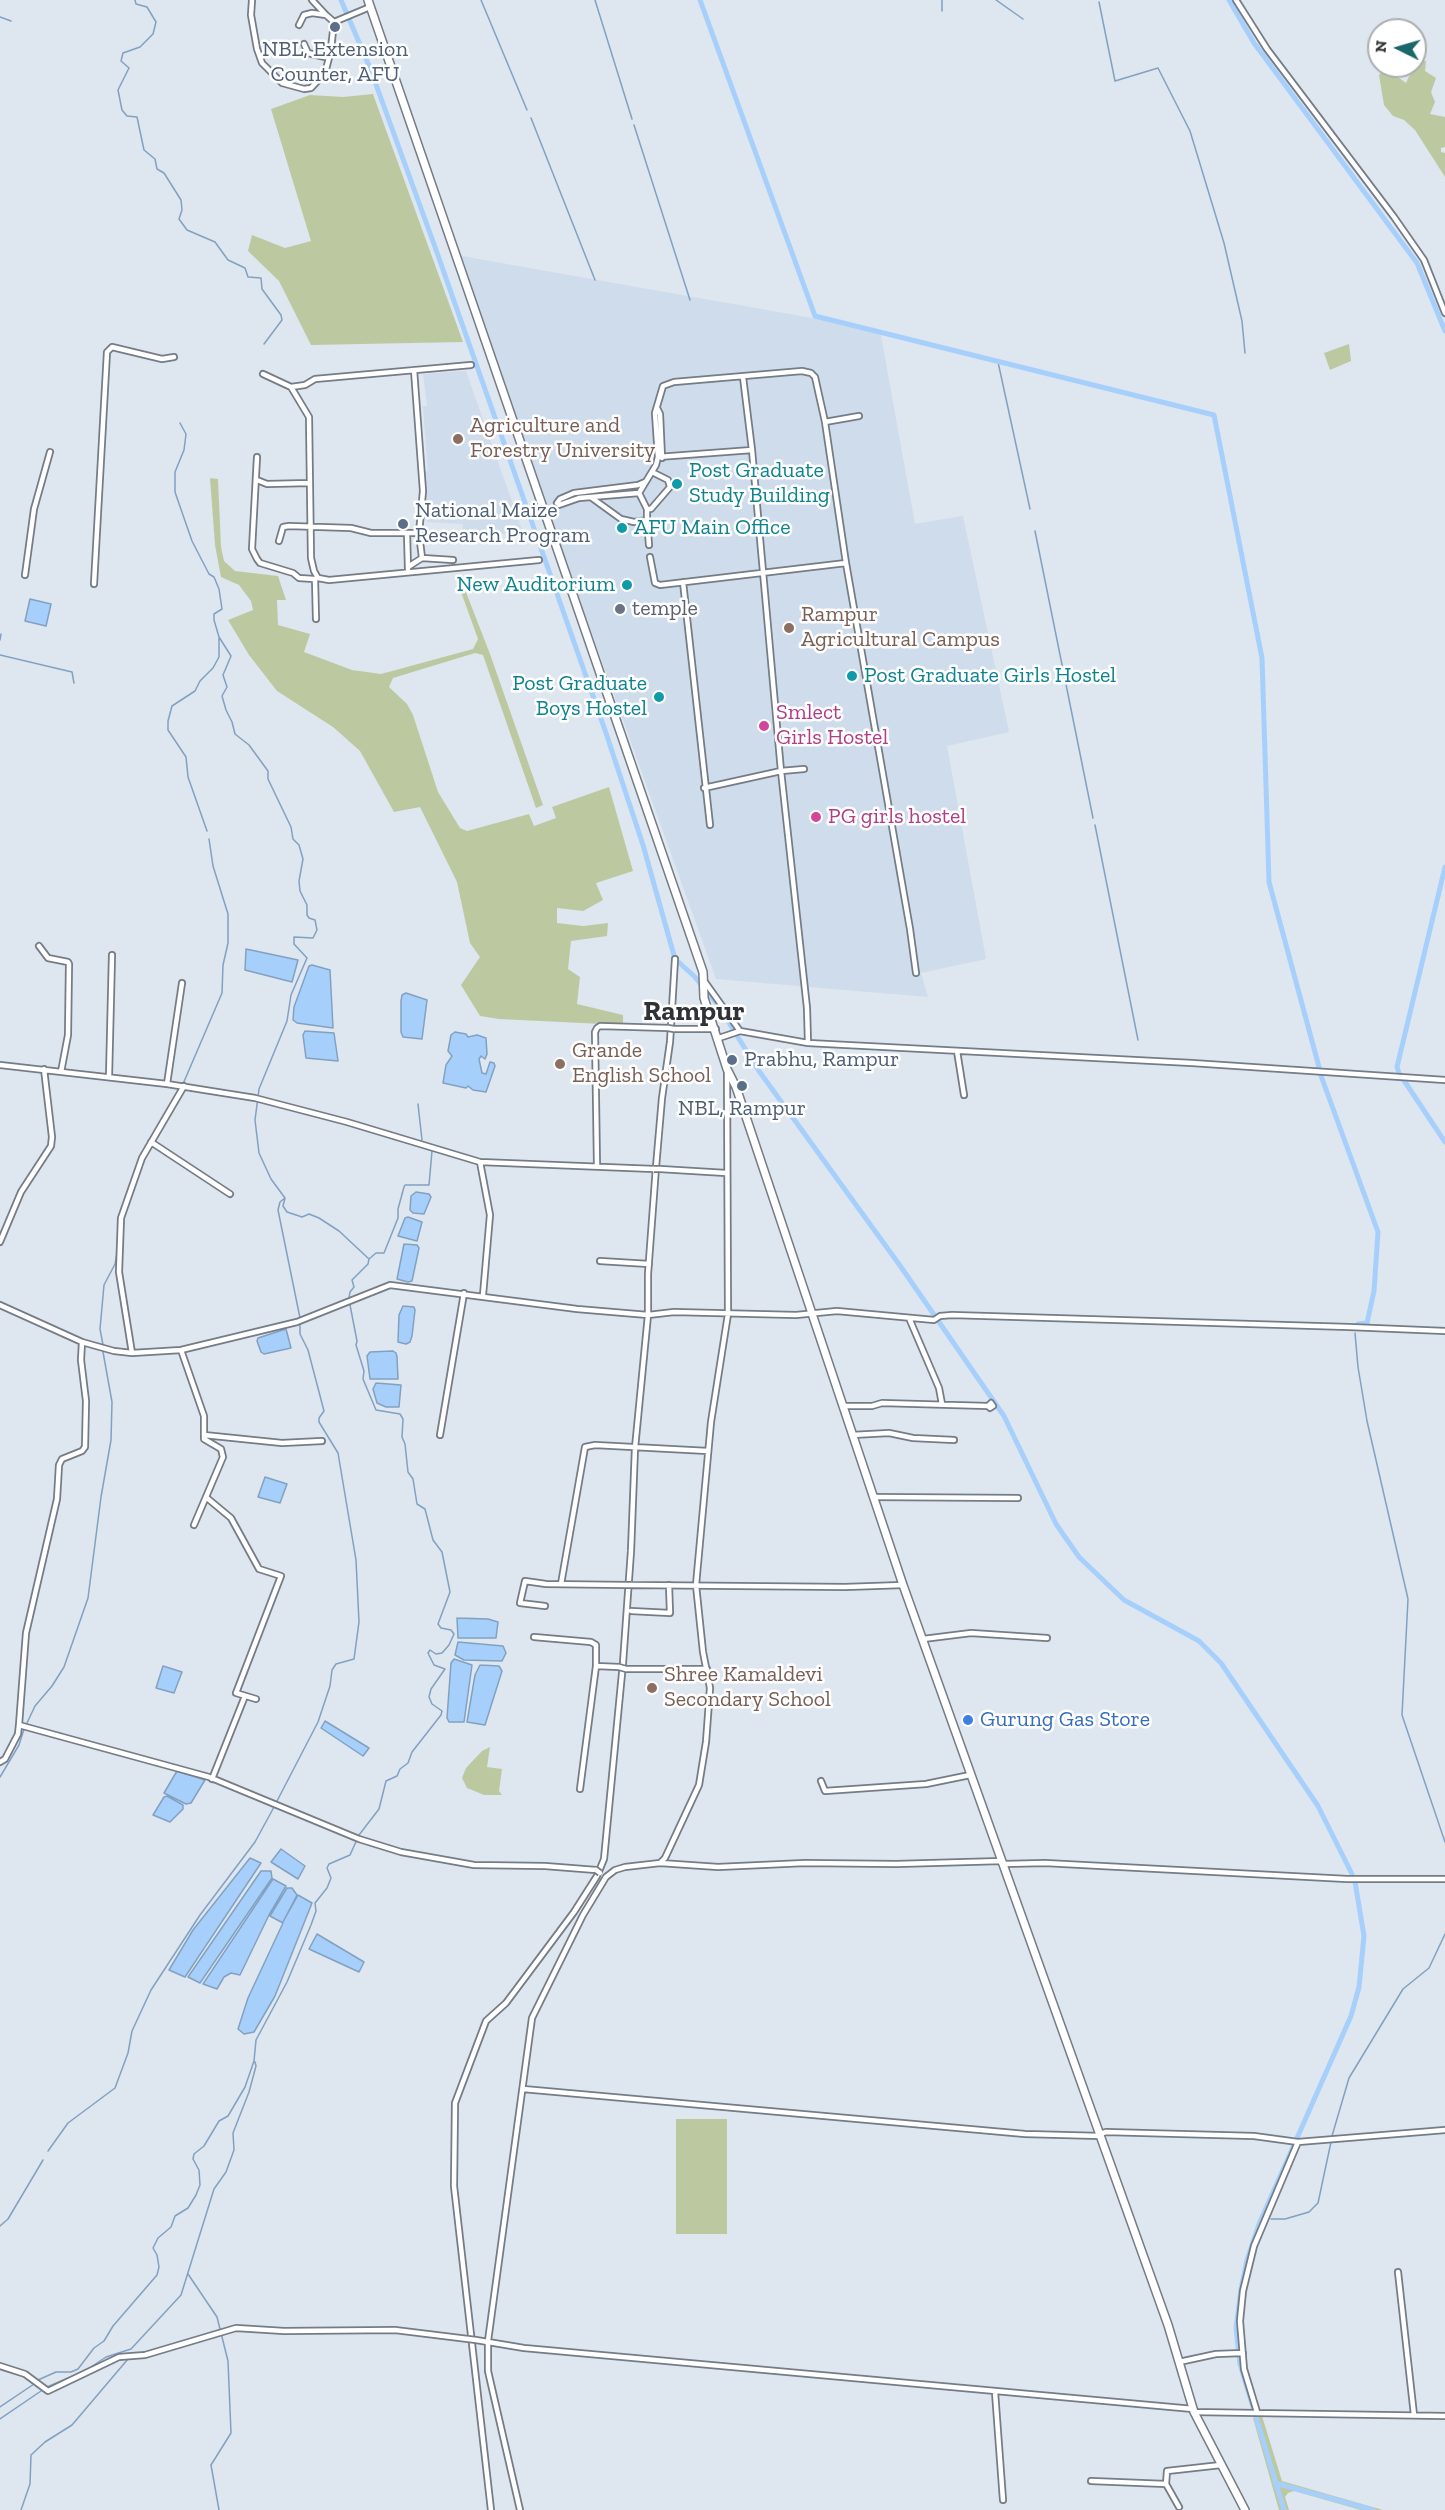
<!DOCTYPE html>
<style>
body{margin:0}
#map{position:relative;width:1445px;height:2510px;overflow:hidden;background:#dee6f0;font-family:"Zilla Slab",serif}
canvas{display:block}
.north{position:absolute;left:1367px;top:18px;width:60px;height:60px;box-sizing:border-box;background:#fff;border:2px solid #acadaf;border-radius:50%;rotate:275deg;font-size:16px;font-weight:700;line-height:24px;text-align:center;color:#2f3336}
.north::after{content:'';display:block;margin:auto;width:21px;height:27px;background:#1a6869;clip-path:polygon(50% 0,100% 100%,50% 72%,0 100%)}
</style>
<div id="map">
<canvas width="1445" height="2510"></canvas>
<div class="north">N</div>
</div>
<script>
const context = document.querySelector('canvas').getContext('2d');
context.lineJoin = 'round';
function paint(path, color) {
  context.fillStyle = color;
  context.fill(path, 'evenodd');
}
function poly(rows) {
  const path = new Path2D();
  for (const r of rows) {
    path.moveTo(r[0], r[1]);
    for (let i = 2; i < r.length; i += 2) path.lineTo(r[i], r[i + 1]);
  }
  return path;
}
function trace(path, color, width, dash) {
  context.strokeStyle = color;
  context.lineWidth = width;
  context.lineCap = dash ? 'butt' : 'round';
  context.setLineDash(dash || []);
  context.stroke(path);
}
function drawText(font, color, halo, rows, align = 'center') {
  context.font = font + ' "Zilla Slab",serif';
  context.lineWidth = 5;
  context.setLineDash([]);
  context.textBaseline = 'middle';
  context.strokeStyle = halo;
  context.fillStyle = color;
  for (const [text, x, y, turn = 0] of rows) {
    context.save();
    context.translate(x, y);
    context.rotate((+turn || 0) * Math.PI / 180);
    context.textAlign = isNaN(turn) ? turn : align;
    if (halo) context.strokeText(text, 0, 0);
    context.fillText(text, 0, 0);
    context.restore();
  }
}
const built = poly([
 [456,255,880,330,915,524,963,516,1009,732,947,746,986,959,921,973,928,997,716,979],
 [466,371,523,533,462,535,463,524,427,522,424,472,428,471,423,406,427,406,423,374]
]);
const green = poly([
 [1416,61,1426,61,1425,71,1436,78,1431,92,1435,102,1430,114,1445,117,1445,147,1441,148,1441,152,1445,153,1445,177,1415,130,1404,120,1393,116,1384,105,1379,75,1387,66,1394,66,1398,77,1406,83],
 [373,94,463,342,311,345,279,281,248,251,252,235,285,248,311,241,271,109,310,95,343,97],
 [1349,344,1351,361,1330,370,1324,353],
 [210,478,218,479,221,547,224,561,235,571,278,576,286,600,277,600,278,625,310,634,304,652,352,670,381,674,473,649,478,639,456,578,460,577,490,654,543,805,536,808,483,655,475,653,393,678,389,687,407,704,413,715,438,792,460,828,467,831,529,814,534,826,556,818,552,807,609,787,633,871,596,883,603,900,583,911,557,908,557,923,583,926,608,923,607,936,571,941,568,969,580,977,577,1004,623,1015,623,1025,499,1019,480,1016,461,985,480,957,470,943,457,882,420,807,394,812,360,751,333,727,277,691,249,655,228,620,253,610,251,601,239,585,221,577,215,545],
 [490,1747,487,1767,502,1769,499,1791,502,1795,484,1795,467,1788,462,1778,466,1768,482,1751],
 [676,2119,727,2119,727,2234,676,2234],
 [1262,2416,1282,2481,1383,2510,1361,2510,1294,2491,1288,2493,1285,2497,1289,2510,1279,2510,1253,2418]
]);
const water = poly([
 [30,599,51,604,46,626,25,621,30,599],
 [246,949,298,960,292,982,245,970,246,949],
 [312,965,330,970,333,1028,297,1023,293,1020,294,1007,309,966,312,965],
 [406,993,427,1000,422,1039,403,1037,401,1032,401,1001,402,995,406,993],
 [305,1031,334,1033,338,1061,306,1058,303,1035,305,1031],
 [455,1032,466,1034,468,1037,477,1035,486,1038,487,1054,485,1059,481,1056,479,1059,482,1073,486,1074,490,1062,494,1063,495,1066,486,1092,473,1090,468,1086,466,1088,443,1083,446,1065,452,1056,448,1051,451,1035,455,1032],
 [416,1192,429,1194,431,1197,424,1214,413,1213,410,1210,411,1196,416,1192],
 [408,1217,422,1222,417,1241,398,1236,405,1218,408,1217],
 [404,1244,417,1245,419,1248,412,1281,408,1282,397,1279,404,1244],
 [403,1306,414,1307,415,1310,412,1336,410,1342,406,1344,398,1342,399,1315,403,1306],
 [286,1329,291,1348,264,1354,261,1352,257,1341,258,1338,286,1329],
 [393,1351,396,1353,397,1357,398,1379,370,1379,367,1356,370,1352,393,1351],
 [376,1383,401,1385,399,1407,386,1407,377,1403,373,1389,376,1383],
 [265,1477,287,1484,280,1503,258,1497,265,1477],
 [457,1618,488,1619,498,1622,496,1638,458,1638,457,1618],
 [458,1642,503,1646,506,1653,502,1661,464,1660,455,1655,458,1642],
 [454,1659,472,1665,464,1722,449,1722,447,1718,451,1663,454,1659],
 [480,1665,499,1666,502,1671,485,1725,467,1722,475,1675,480,1665],
 [163,1666,182,1672,174,1693,156,1688,163,1666],
 [325,1721,369,1748,363,1756,321,1728,325,1721],
 [177,1771,205,1780,191,1803,186,1804,164,1793,177,1771],
 [167,1796,183,1805,183,1809,170,1822,153,1815,164,1797,167,1796],
 [281,1849,305,1866,298,1879,271,1862,281,1849],
 [250,1858,261,1863,185,1977,169,1970,193,1930,250,1858],
 [261,1871,271,1871,272,1878,200,1983,188,1977,261,1871],
 [273,1879,286,1886,269,1915,240,1975,231,1973,224,1977,217,1989,203,1984,273,1879],
 [287,1888,292,1888,297,1895,283,1922,298,1895,312,1903,275,1996,254,2032,244,2034,238,2029,248,1998,283,1923,270,1916,287,1888],
 [317,1934,364,1962,359,1972,309,1949,317,1934]
]);
const stream = poly([
 [135,0,136,4,147,7,156,22,153,34,140,47,123,53,121,61,129,68,118,90,122,110,127,116,137,117,144,150,155,159,157,169,164,173,181,200,182,210,179,219,187,230,215,242,228,260,245,268,248,277,261,278,262,289,281,315,282,320,264,344],
 [481,0,527,110],
 [595,0,632,119],
 [942,0,942,11],
 [996,0,1023,19],
 [1099,2,1115,81,1158,68,1190,131,1224,243,1242,321,1245,353],
 [0,17,11,21],
 [531,118,595,280],
 [634,125,690,300],
 [998,362,1030,509],
 [180,423,186,434,184,450,175,472,175,492,192,541,209,574,214,577,219,589,222,609,214,614,214,620,219,637,231,656,223,675,227,687,222,696,226,710,232,722,235,734,249,745,268,771,268,779,291,827,293,839,299,845,303,859,299,881,300,891,307,905,307,915,309,918,315,920,317,930,313,938,294,937,294,944,307,958,291,995,287,1021,259,1089,255,1120,259,1153,271,1179,285,1198,283,1206,287,1212,302,1217,309,1214,319,1218,339,1231,369,1259,368,1264,352,1280,354,1287,350,1292,349,1298],
 [1035,531,1093,818],
 [0,640,1,634],
 [0,655,72,672,74,683],
 [1095,825,1138,1040],
 [207,831,188,777,186,757,168,730,168,721,172,706,195,691,200,681,213,668,219,657,219,638],
 [183,1084,222,993,223,965,228,943,228,914,213,866,209,839],
 [418,1104,422,1140],
 [143,1152,178,1091],
 [285,1198,280,1202,278,1210,300,1318],
 [118,1231,119,1221],
 [369,1259,376,1253,384,1253,398,1218,398,1209,404,1187,405,1185,429,1185,432,1151],
 [1355,1333,1358,1367,1367,1421,1408,1599,1402,1715,1445,1842],
 [103,1345,100,1329,104,1285,115,1264,118,1248],
 [27,1723,35,1706,52,1686,64,1667,88,1598,101,1497,111,1440,112,1402,103,1352],
 [0,1777,19,1745,24,1729],
 [276,1803,318,1722,330,1686,332,1670,336,1664,354,1659,359,1622,356,1560,338,1453,319,1422,319,1418,324,1411,308,1350,300,1334,300,1323],
 [1332,2136,1349,2078,1403,1989,1429,1968,1445,1934],
 [48,2151,68,2123,115,2088,128,2053,132,2031,151,1990,200,1915,255,1842,274,1807],
 [1271,2219,1285,2219,1309,2212,1318,2203,1331,2142],
 [0,2226,8,2219,43,2160],
 [188,2274,217,2317,228,2361,231,2433,211,2465,219,2510],
 [85,2371,106,2357,131,2349,181,2295,214,2189,226,2172,234,2150,233,2133,249,2092,256,2066,255,2062],
 [38,2380,56,2372,71,2372,78,2369,94,2348,104,2341,113,2326,157,2275,159,2267,157,2255,153,2248,158,2238,171,2227,175,2216,188,2208,196,2195,200,2185,199,2170,193,2159,194,2154,204,2146,219,2121,228,2116,245,2087,254,2061,256,2040,287,1982,311,1925,316,1911,315,1903,327,1888,331,1878,327,1868,329,1864,350,1855,359,1835,379,1809,386,1781,397,1776,400,1769,408,1763,412,1752,441,1715,442,1711,432,1704,429,1697,431,1689,445,1669,434,1665,428,1653,430,1650,436,1654,442,1653,449,1645,454,1634,451,1630,441,1628,438,1624,450,1592,442,1552,433,1540,425,1509,417,1504,413,1479,408,1472,405,1444,402,1437,403,1419,400,1414,376,1410,363,1379,364,1371,356,1345,357,1341,350,1305],
 [47,2387,80,2373],
 [0,2407,34,2384],
 [0,2419,41,2391],
 [21,2510,30,2484,31,2455,45,2442,72,2425,128,2359]
]);
const canal = poly([
 [341,0,370,68,435,247,606,733,643,845,675,959,694,976,718,1005,759,1071,901,1267,1004,1416,1056,1524,1079,1557,1124,1600,1199,1641,1221,1663,1318,1806,1352,1874],
 [700,0,815,316,1214,415,1262,658,1269,882,1319,1067],
 [1229,0,1254,43,1417,263,1445,331],
 [1445,867,1397,1067,1399,1073,1445,1142],
 [1320,1073,1378,1232,1374,1291,1367,1323,1358,1324],
 [1275,2483,1373,2510],
 [1284,2510,1240,2364,1236,2328,1241,2289,1247,2260,1259,2224,1351,2016,1359,1987,1364,1936,1355,1882]
]);
const minor = poly([
 [252,0,251,15,257,49,262,63,282,83,304,89,311,88,325,73,330,54],
 [312,0,326,15],
 [1236,0,1267,49,1394,217,1424,260,1445,313],
 [299,25,304,15,312,13,326,15,334,22],
 [304,44,308,53,325,57,331,49,334,22,370,7],
 [263,374,291,387,305,385,315,379,471,365],
 [743,377,752,450,781,771,807,1008,808,1043],
 [291,387,309,417,311,558,314,571,318,578,329,580,539,560],
 [657,408,660,414,662,458],
 [825,422,859,416],
 [257,457,252,549,257,559,260,563,293,573,299,578,314,579],
 [658,457,752,450],
 [257,480,267,484,310,483],
 [592,498,621,519,634,522,647,520,647,509,639,493],
 [557,503,560,499,574,493,638,485,645,482],
 [559,505,579,498,639,493,656,465,658,457,655,413,663,386,674,382,802,371,811,373,815,377,825,422,846,563,910,929,916,973],
 [647,509,651,509,670,487,668,480,652,472],
 [647,520,649,545],
 [407,533,408,569],
 [419,533,422,558],
 [279,541,283,527,289,526,351,528,371,533,419,533,423,491,414,370],
 [650,557,655,583,660,585,846,563],
 [408,567,422,558,453,560],
 [25,575,34,509,50,452],
 [315,579,316,619],
 [683,582,710,825],
 [94,584,107,352,112,347,162,359,174,357],
 [704,788,781,771,804,769],
 [39,946,48,958,68,962,69,964,68,1035,61,1072],
 [705,982,740,1031],
 [674,1029,716,1029],
 [719,1038,740,1031,808,1043,1192,1063,1445,1080],
 [957,1051,964,1095],
 [0,1065,167,1084,255,1098,347,1122,480,1162,654,1169],
 [109,1077,112,955],
 [167,1084,182,983],
 [151,1142,230,1194],
 [480,1162,490,1215,483,1295],
 [597,1166,595,1032,597,1028,600,1026,668,1028],
 [660,1169,726,1173],
 [0,1242,21,1192,51,1146,52,1137,44,1069],
 [600,1261,649,1264],
 [0,1305,82,1342,114,1351,132,1353,181,1350,297,1322,390,1285,577,1309,648,1315,674,1312,796,1315,837,1311,934,1320,940,1316,952,1315,1349,1327,1445,1331],
 [909,1318,939,1388,942,1404],
 [181,1350,204,1416,204,1439,221,1449,223,1457,194,1525],
 [132,1353,119,1272,121,1218,142,1158,184,1086],
 [991,1403,993,1406,990,1408,988,1406,991,1403],
 [843,1406,872,1406,882,1403,988,1406],
 [204,1435,282,1443,322,1441],
 [440,1435,464,1293],
 [852,1435,889,1433,913,1438,954,1440],
 [873,1497,1018,1498],
 [207,1498,231,1518,259,1569,281,1576,236,1693,256,1699],
 [561,1584,585,1447,595,1445,708,1451],
 [631,1585,845,1587,903,1585],
 [545,1606,520,1603,525,1581,546,1584,626,1585],
 [631,1611,670,1613,669,1585],
 [534,1637,591,1642,596,1645,596,1666],
 [923,1639,971,1633,1047,1638],
 [626,1669,707,1669],
 [19,1725,26,1633,57,1499,59,1465,62,1459,82,1451,85,1447,86,1401,81,1360,82,1342],
 [0,1762,5,1759,18,1734,19,1725,209,1777,359,1839,401,1852,474,1865,545,1866,596,1870],
 [212,1779,245,1696],
 [821,1781,825,1791,926,1784,970,1775],
 [580,1789,596,1666,619,1667],
 [660,1863,718,1867,805,1863,896,1864,1002,1861],
 [1004,1864,1045,1863,1347,1879,1445,1879],
 [523,2089,1025,2134,1101,2136],
 [1100,2134,1106,2132,1254,2136,1298,2142,1445,2130],
 [1398,2272,1414,2415],
 [476,2340,524,2348,1193,2409],
 [1179,2362,1216,2354,1243,2353],
 [0,2366,25,2374,48,2391,119,2357,145,2355,236,2328,284,2331,395,2330,468,2339],
 [995,2392,1003,2500],
 [1194,2412,1445,2416],
 [1257,2412,1244,2369,1240,2321,1243,2291,1254,2246,1298,2142],
 [1091,2481,1166,2484,1167,2471,1221,2465],
 [1166,2484,1179,2507],
 [491,2510,454,2186,455,2103,486,2021,506,2003,574,1912,597,1876,604,1859,623,1663,631,1551,635,1448,648,1315,648,1274,656,1167,662,1098,670,1042,675,959],
 [520,2510,488,2371,488,2341,532,2018,583,1915,606,1877,615,1870,625,1867,660,1863,665,1858,699,1785,706,1742,710,1688,703,1652,696,1585,711,1422,728,1314,727,1071]
]);
const secondary = poly([
 [368,0,703,972,704,998,727,1069,736,1087,903,1585,1168,2325,1194,2412,1245,2510]
]);
const minorBridge = poly([
 [668,1028,674,1029],
 [654,1169,660,1169],
 [626,1585,631,1585],
 [619,1667,626,1669],
 [596,1870,600,1873],
 [468,2339,476,2340]
]);
const markers = [
 [335,27,6,"#5c6f8a"],
 [458,439,6,"#8d6e63"],
 [677,484,6,"#0f9aa8"],
 [403,524,6,"#5c6f8a"],
 [622,528,6,"#0f9aa8"],
 [627,585,6,"#0f9aa8"],
 [620,609,6,"#6b7280"],
 [789,628,6,"#8d6e63"],
 [852,676,6,"#0f9aa8"],
 [659,697,6,"#0f9aa8"],
 [764,726,6,"#d1479c"],
 [816,817,6,"#d1479c"],
 [732,1060,6,"#5c6f8a"],
 [560,1064,6,"#8d6e63"],
 [742,1086,6,"#5c6f8a"],
 [652,1688,6,"#8d6e63"],
 [968,1720,6,"#3f7fe0"]
];
const serviceNames = [
 ["NBL, Extension",335,50],
 ["Counter, AFU",335,75],
 ["National Maize",415,511,"left"],
 ["Research Program",415,536,"left"],
 ["Prabhu, Rampur",744,1060,"left"],
 ["NBL, Rampur",742,1109]
];
const educationNames = [
 ["Agriculture and",470,426],
 ["Forestry University",470,451],
 ["Rampur",801,615],
 ["Agricultural Campus",801,640],
 ["Grande",572,1051],
 ["English School",572,1076],
 ["Shree Kamaldevi",664,1675],
 ["Secondary School",664,1700]
];
const cultureNames = [
 ["Post Graduate",689,471],
 ["Study Building",689,496],
 ["AFU Main Office",634,528],
 ["New Auditorium",615,585,"right"],
 ["Post Graduate Girls Hostel",864,676],
 ["Post Graduate",647,684,"right"],
 ["Boys Hostel",647,709,"right"]
];
const worshipNames = [
 ["temple",632,609]
];
const hotelNames = [
 ["Smlect",776,713],
 ["Girls Hostel",776,738],
 ["PG girls hostel",828,817]
];
const shopNames = [
 ["Gurung Gas Store",980,1720]
];
const districtNames = [
 ["Rampur",694,1012]
];
paint(built, '#cfdcec');
paint(green, '#bcc9a0');
paint(water, '#a6d0fb');
trace(water, '#82a1c0', 1.5);
trace(stream, '#82a1c0', 1.5);
trace(canal, '#a6d0fb', 5);
trace(minor, '#757c85', 8);
trace(secondary, '#757c85', 10);
trace(minor, '#fff', 4.5);
trace(secondary, '#fff', 7);
trace(minorBridge, '#757c85', 8, []);
trace(minorBridge, '#fff', 4.5);
for (const [x, y, r, color] of markers) {
  const dot = new Path2D();
  dot.arc(x, y, r, 0, 2 * Math.PI);
  context.fillStyle = color;
  context.fill(dot);
  trace(dot, '#fff', 2);
}
drawText('22px', '#4e5e75', '#fff', serviceNames);
drawText('22px', '#785e54', '#fff', educationNames, 'left');
drawText('22px', '#0d838f', '#fff', cultureNames, 'left');
drawText('22px', '#5b616d', '#fff', worshipNames, 'left');
drawText('22px', '#b23c85', '#fff', hotelNames, 'left');
drawText('22px', '#366cbe', '#fff', shopNames, 'left');
drawText('bold 28px', '#2f3336', '#fff', districtNames);
</script>
